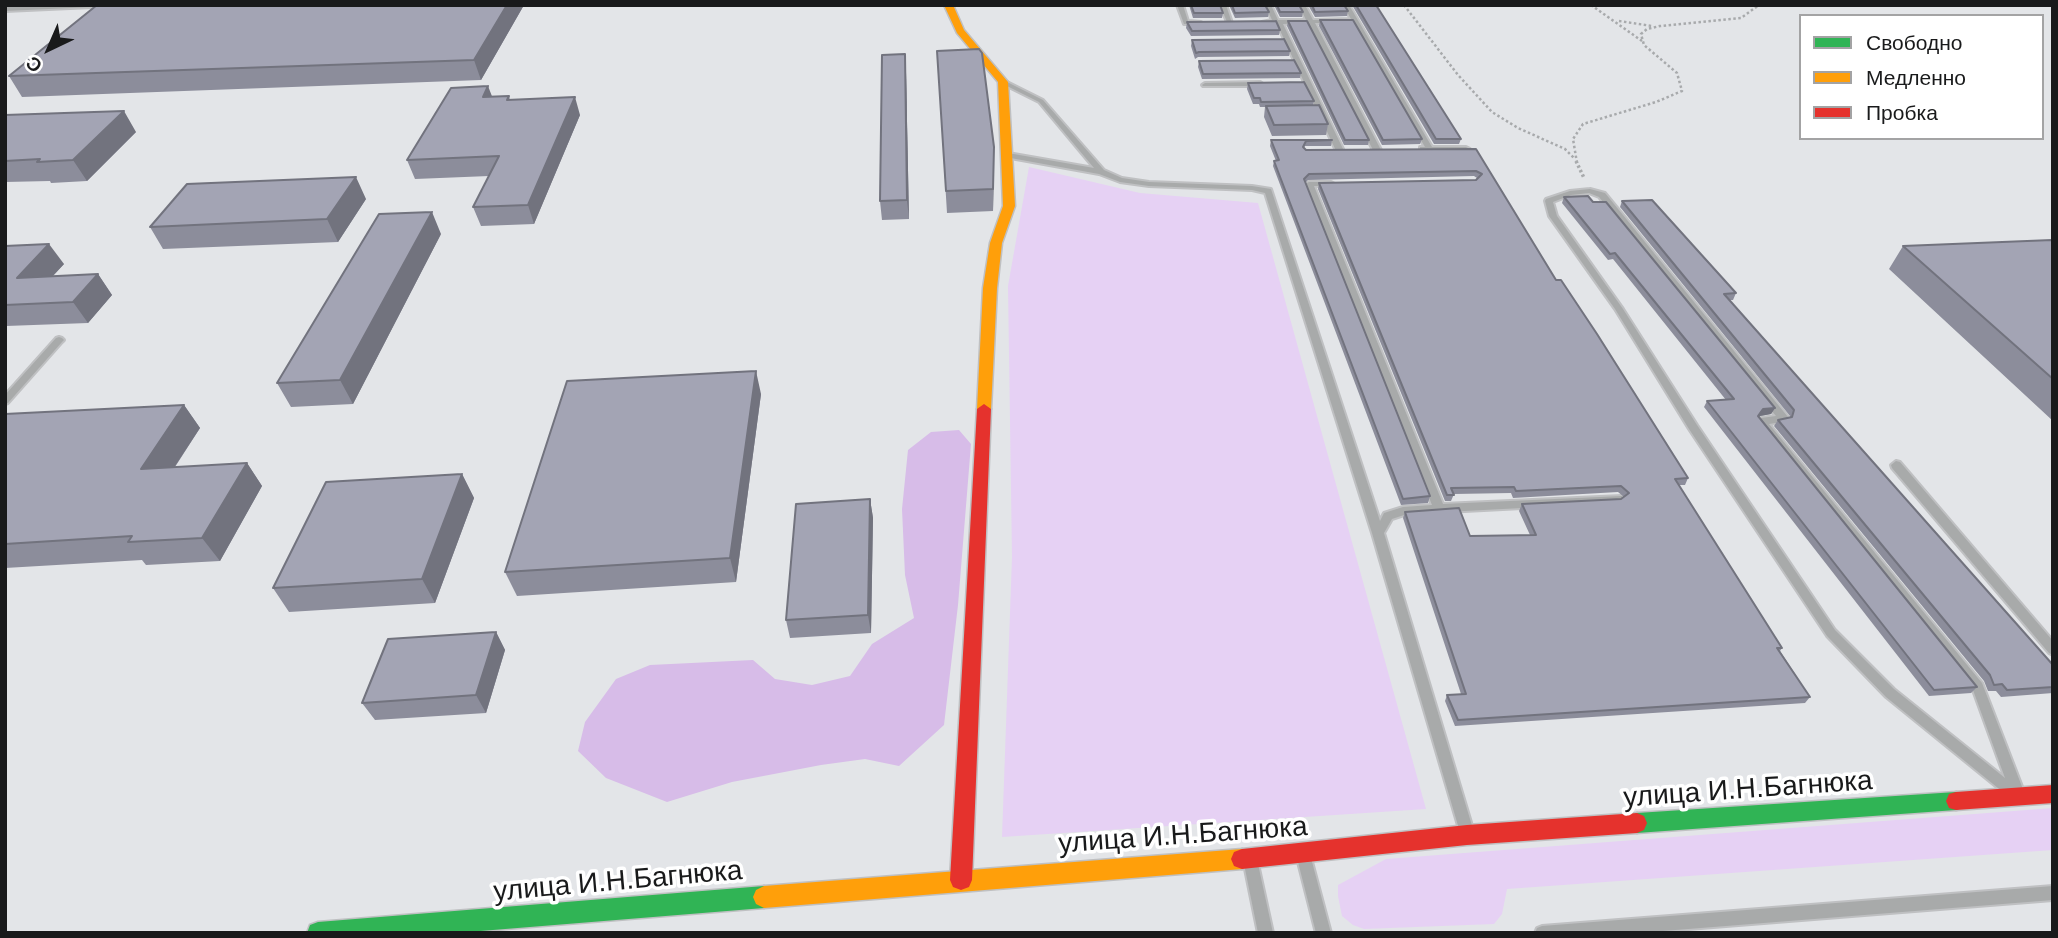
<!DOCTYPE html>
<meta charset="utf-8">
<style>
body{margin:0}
#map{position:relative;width:2058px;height:938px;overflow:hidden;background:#e3e5e8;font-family:Helvetica,sans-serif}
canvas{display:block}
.frame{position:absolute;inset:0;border:7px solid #191a1b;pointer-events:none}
.legend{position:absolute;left:1799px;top:14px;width:245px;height:126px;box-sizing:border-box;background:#fff;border:2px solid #a3a3a4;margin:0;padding:9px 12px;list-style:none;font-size:21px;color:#191a1b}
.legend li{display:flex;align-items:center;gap:14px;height:35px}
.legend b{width:35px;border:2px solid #a3a3a4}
.north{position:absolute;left:14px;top:14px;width:70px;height:70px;-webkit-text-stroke:5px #fff;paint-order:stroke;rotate:224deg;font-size:19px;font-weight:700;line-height:28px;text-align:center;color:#191a1b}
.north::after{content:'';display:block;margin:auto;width:24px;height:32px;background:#191a1b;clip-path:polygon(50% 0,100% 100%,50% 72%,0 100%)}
</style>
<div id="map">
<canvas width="2058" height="938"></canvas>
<div class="frame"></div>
<ul class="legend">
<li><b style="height:9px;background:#30b455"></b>Свободно</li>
<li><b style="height:9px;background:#ff9f0a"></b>Медленно</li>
<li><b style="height:9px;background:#e5322d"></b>Пробка</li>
</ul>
<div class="north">С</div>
</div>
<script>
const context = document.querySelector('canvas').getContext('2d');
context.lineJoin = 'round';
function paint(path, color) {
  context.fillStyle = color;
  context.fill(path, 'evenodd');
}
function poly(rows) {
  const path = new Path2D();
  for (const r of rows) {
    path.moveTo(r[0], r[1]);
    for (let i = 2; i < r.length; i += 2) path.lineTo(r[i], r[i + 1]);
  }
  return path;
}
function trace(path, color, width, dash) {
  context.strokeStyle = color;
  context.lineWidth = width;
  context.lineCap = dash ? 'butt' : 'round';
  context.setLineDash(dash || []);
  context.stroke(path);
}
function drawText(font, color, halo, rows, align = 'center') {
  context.font = font + ' Helvetica,sans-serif';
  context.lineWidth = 7;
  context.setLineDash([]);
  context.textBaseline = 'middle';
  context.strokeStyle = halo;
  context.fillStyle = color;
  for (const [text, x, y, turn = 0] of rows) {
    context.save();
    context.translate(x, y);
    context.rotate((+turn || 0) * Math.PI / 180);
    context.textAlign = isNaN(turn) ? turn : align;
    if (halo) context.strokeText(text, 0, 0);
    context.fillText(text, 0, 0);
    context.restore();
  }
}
const green = poly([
 [1029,167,1140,193,1258,203,1426,809,1002,837,1012,557,1008,286],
 [2053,808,2053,850,1507,889,1502,914,1494,924,1364,929,1353,925,1342,916,1338,896,1338,885,1386,859]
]);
const forest = poly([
 [959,430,971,444,958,605,944,725,899,766,865,759,821,765,732,782,667,802,606,778,578,751,585,722,616,679,650,665,753,660,775,679,812,685,850,676,872,644,914,618,905,575,902,509,908,450,931,432]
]);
const pathFar1 = poly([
 [1404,5,1458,75,1492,112,1518,128,1565,149,1574,158],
 [1591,5,1642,41],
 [1619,21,1652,26],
 [1577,163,1573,139,1583,124,1656,102,1682,91,1677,73,1644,45,1641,34,1647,29,1660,26,1741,18,1759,5]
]);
const path = poly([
 [1576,161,1584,178]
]);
const lane = poly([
 [47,5,95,5,92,7,5,11,5,7,47,5],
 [1177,5,1183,5,1188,21,1201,22,1201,24,1184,24,1177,5],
 [1220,5,1226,5,1232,23,1227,22,1220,5],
 [1265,5,1271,5,1278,20,1306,20,1299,5,1305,5,1313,20,1351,19,1343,5,1349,5,1432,147,1466,147,1470,149,1469,151,1420,151,1420,147,1425,147,1353,23,1315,23,1381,150,1374,152,1308,23,1283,24,1344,151,1337,153,1277,24,1265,24,1262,22,1272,20,1265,5],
 [1001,81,1005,81,1043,100,1104,170,1122,178,1149,182,1252,186,1271,189,1380,521,1384,513,1403,507,1432,505,1305,184,1309,182,1331,182,1335,184,1331,186,1314,186,1443,504,1622,496,1623,499,1622,502,1618,503,1407,514,1392,519,1384,533,1473,829,1471,834,1466,835,1461,834,1459,829,1372,533,1265,193,1252,190,1149,186,1120,182,1099,174,1005,157,1005,153,1008,153,1094,168,1039,102,1001,83,1001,81],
 [1205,83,1260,82,1263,84,1260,86,1203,86,1202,85,1205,83],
 [1590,189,1605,193,1788,417,1789,419,1788,421,1769,424,1982,683,2026,797,2024,801,2019,803,2014,801,1886,697,1827,636,1689,429,1615,309,1549,216,1545,201,1546,199,1570,191,1590,189],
 [1589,193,1599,197,1776,416,1761,418,1756,421,1973,690,2005,778,1894,689,1835,630,1697,425,1623,309,1557,216,1553,202,1571,195,1589,193],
 [59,337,62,338,64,340,62,342,8,403,5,404,5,395,56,338,59,337],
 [1896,461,1900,462,2053,641,2053,655,2049,653,1892,468,1891,465,1896,461],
 [1304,851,1309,853,1311,858,1331,933,1316,933,1297,858,1299,853,1304,851],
 [1251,857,1256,859,1258,864,1273,933,1258,933,1244,864,1246,859,1251,857],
 [2053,886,2053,900,1638,933,1535,933,1537,928,1542,926,2053,886]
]);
const fast = poly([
 [1956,792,1963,794,1966,801,1963,808,1956,810,1637,833,1630,830,1627,823,1630,816,1637,813,1956,792],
 [764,886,772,890,775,897,772,904,764,908,456,933,307,933,310,925,318,922,764,886]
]);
const slow = poly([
 [944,5,953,5,964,30,1008,82,1015,206,1002,243,997,288,991,409,984,414,977,409,983,288,990,243,1003,206,998,82,957,33,944,5],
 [1242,849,1250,852,1253,859,1250,866,1242,869,764,908,756,904,753,897,756,890,764,886,1242,849]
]);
const jam = poly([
 [984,404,991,409,972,880,969,887,961,890,953,887,950,880,977,409,984,404],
 [2053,785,2053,803,1956,810,1949,808,1946,801,1949,794,1956,792,2053,785],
 [1637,813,1644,816,1647,823,1644,830,1637,833,1467,845,1242,869,1234,866,1231,859,1234,852,1242,849,1467,825,1637,813]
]);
const wall = poly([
 [97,5,524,5,481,80,22,97,9,76],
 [1189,5,1220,5,1223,13,1222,18,1193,18],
 [1229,5,1265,5,1269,12,1268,17,1235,18],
 [1274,5,1299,5,1303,12,1302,17,1280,17],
 [1308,5,1344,5,1348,11,1347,16,1315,17],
 [1352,5,1376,5,1461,139,1459,144,1434,144],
 [1320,20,1422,139,1420,144,1382,145,1319,26],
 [1288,21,1369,140,1368,145,1344,145,1287,26],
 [1187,22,1280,30,1279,35,1191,36,1186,28],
 [1192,40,1290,51,1289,56,1198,57,1195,59,1191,46],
 [937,51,994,147,993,211,947,213],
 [905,54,906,72,909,219,882,220,880,201],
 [1199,61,1301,73,1300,78,1202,79,1198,67],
 [1248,83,1314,101,1313,105,1328,124,1326,135,1272,136,1264,117,1265,107,1260,107,1259,104,1253,104,1247,89],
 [492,96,509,96,510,100,580,115,534,224,481,226,473,207,489,176,415,179,407,160],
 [5,115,136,132,87,181,51,183,50,181,5,182],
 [1271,140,1332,140,1331,146,1305,146,1304,148,1306,150,1476,149,1556,280,1688,478,1685,485,1679,485,1782,648,1780,651,1810,697,1805,703,1455,726,1445,701,1447,695,1461,694,1403,518,1405,512,1470,536,1530,535,1519,511,1522,504,1621,499,1624,497,1618,492,1513,498,1511,493,1454,494,1451,501,1445,501,1318,189,1319,183,1476,180,1477,178,1474,176,1308,180,1305,183,1430,496,1428,503,1401,505,1273,166,1274,161,1276,161,1270,146],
 [1564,197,1775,408,1771,414,1760,416,1758,417,1977,687,1971,693,1929,696,1704,407,1707,401,1726,400,1613,259,1608,260,1562,203],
 [366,199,338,242,163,249,150,227],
 [1622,201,1736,293,1733,300,1729,300,2053,665,2053,693,2001,697,1996,691,1988,691,1984,681,1774,426,1778,420,1790,418,1790,416,1620,207],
 [441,234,353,404,291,407,277,383],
 [2053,241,2053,421,1889,269,1903,246],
 [5,246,64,264,53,276,98,274,112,295,88,323,6,326,5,328],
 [761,394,736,582,517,596,505,572],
 [184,405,200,428,175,467,247,463,262,486,220,561,146,565,142,560,5,568,5,414],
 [462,474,474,498,435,603,289,612,273,588],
 [870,499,873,518,871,633,790,638,786,620],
 [496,632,505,650,486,713,375,720,362,703]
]);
const shadedWall = poly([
 [507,5,524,5,481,80,474,60],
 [905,54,906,72,909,219,907,200],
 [488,86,495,104,483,97],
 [575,97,580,115,534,224,528,205],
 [124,111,136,132,87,181,73,160],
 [994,147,994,169,993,211,993,189],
 [356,177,366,199,338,242,327,219],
 [432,212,441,234,353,404,340,380],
 [49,244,64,264,32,298,17,278],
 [98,274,112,295,88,323,73,302],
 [756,371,761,394,736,582,730,558],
 [184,405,200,428,158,492,141,469],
 [1775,408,1771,414,1760,416,1754,423,1763,409],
 [247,463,262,486,220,561,202,538],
 [462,474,474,498,435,603,422,579],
 [870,499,873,518,871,633,868,615],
 [496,632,505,650,486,713,476,695]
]);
const building = poly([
 [97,5,507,5,474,60,9,76,97,5],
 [1191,5,1220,5,1223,13,1194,13,1191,5],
 [1232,5,1265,5,1269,12,1235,13,1232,5],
 [1277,5,1299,5,1303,12,1280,12,1277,5],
 [1312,5,1344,5,1348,11,1315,12,1312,5],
 [1356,5,1376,5,1461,139,1436,139,1356,5],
 [1320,20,1353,20,1422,139,1383,140,1320,20],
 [1276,21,1280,30,1192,31,1187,22,1276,21],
 [1288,21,1307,21,1369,140,1345,140,1288,21],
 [1284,39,1290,51,1199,52,1196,53,1192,40,1284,39],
 [979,49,982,53,994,147,993,189,946,191,937,51,979,49],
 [905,54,907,200,880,201,882,55,905,54],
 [1294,60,1301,73,1203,74,1199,61,1294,60],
 [1304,82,1314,101,1261,102,1260,98,1254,98,1248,83,1304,82],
 [488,86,483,97,509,96,507,100,575,97,528,205,473,207,499,156,407,160,451,88,488,86],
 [1319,105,1328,124,1274,125,1266,106,1319,105],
 [124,111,73,160,37,162,40,159,5,161,5,115,124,111],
 [1271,140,1332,140,1306,141,1303,147,1306,150,1476,149,1556,280,1561,280,1597,334,1688,478,1675,479,1782,648,1777,648,1810,697,1458,720,1447,695,1466,694,1405,512,1459,508,1470,536,1536,535,1522,504,1621,499,1629,493,1621,486,1516,491,1514,487,1451,488,1454,495,1447,495,1319,183,1476,180,1482,174,1476,171,1309,174,1304,179,1430,496,1403,499,1274,161,1279,160,1271,140],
 [356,177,327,219,150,227,187,184,356,177],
 [1588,196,1593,202,1606,202,1775,408,1763,409,1758,416,1977,687,1934,690,1707,401,1734,399,1615,253,1610,254,1564,197,1588,196],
 [1652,200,1736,293,1724,294,2053,665,2053,687,2007,690,2002,684,1994,685,1990,675,1778,420,1792,417,1794,410,1622,201,1652,200],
 [432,212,340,380,277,383,379,214,432,212],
 [2052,240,2053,379,1903,246,2052,240],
 [49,244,17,278,98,274,73,302,5,305,5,246,49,244],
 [756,371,730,558,505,572,567,381,756,371],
 [184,405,141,469,247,463,202,538,128,542,132,536,5,544,5,414,184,405],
 [462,474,422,579,273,588,326,482,462,474],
 [870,499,868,615,786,620,796,504,870,499],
 [496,632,476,695,362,703,388,639,496,632]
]);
const nearStreetnames = [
 ["улица И.Н.Багнюка",1748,790,-4],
 ["улица И.Н.Багнюка",1183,836,-4],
 ["улица И.Н.Багнюка",618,882,-5]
];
paint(green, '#e6d1f4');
paint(forest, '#d7bce8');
trace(lane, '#bfc0c2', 4);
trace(fast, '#bfc0c2', 3);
trace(slow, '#bfc0c2', 3);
trace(jam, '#bfc0c2', 3);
trace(pathFar1, '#a8aaac', 2.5, [2.5, 2.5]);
trace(path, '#a8aaac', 3.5, [2.5, 2.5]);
paint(lane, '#a8aaaa');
paint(fast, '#30b455');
paint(slow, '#ff9f0a');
paint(jam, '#e5322d');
paint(wall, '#8c8d9b');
paint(shadedWall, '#72737e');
paint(building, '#a3a4b4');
trace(building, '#72737e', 2);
drawText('28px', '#191a1b', '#fff', nearStreetnames);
</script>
